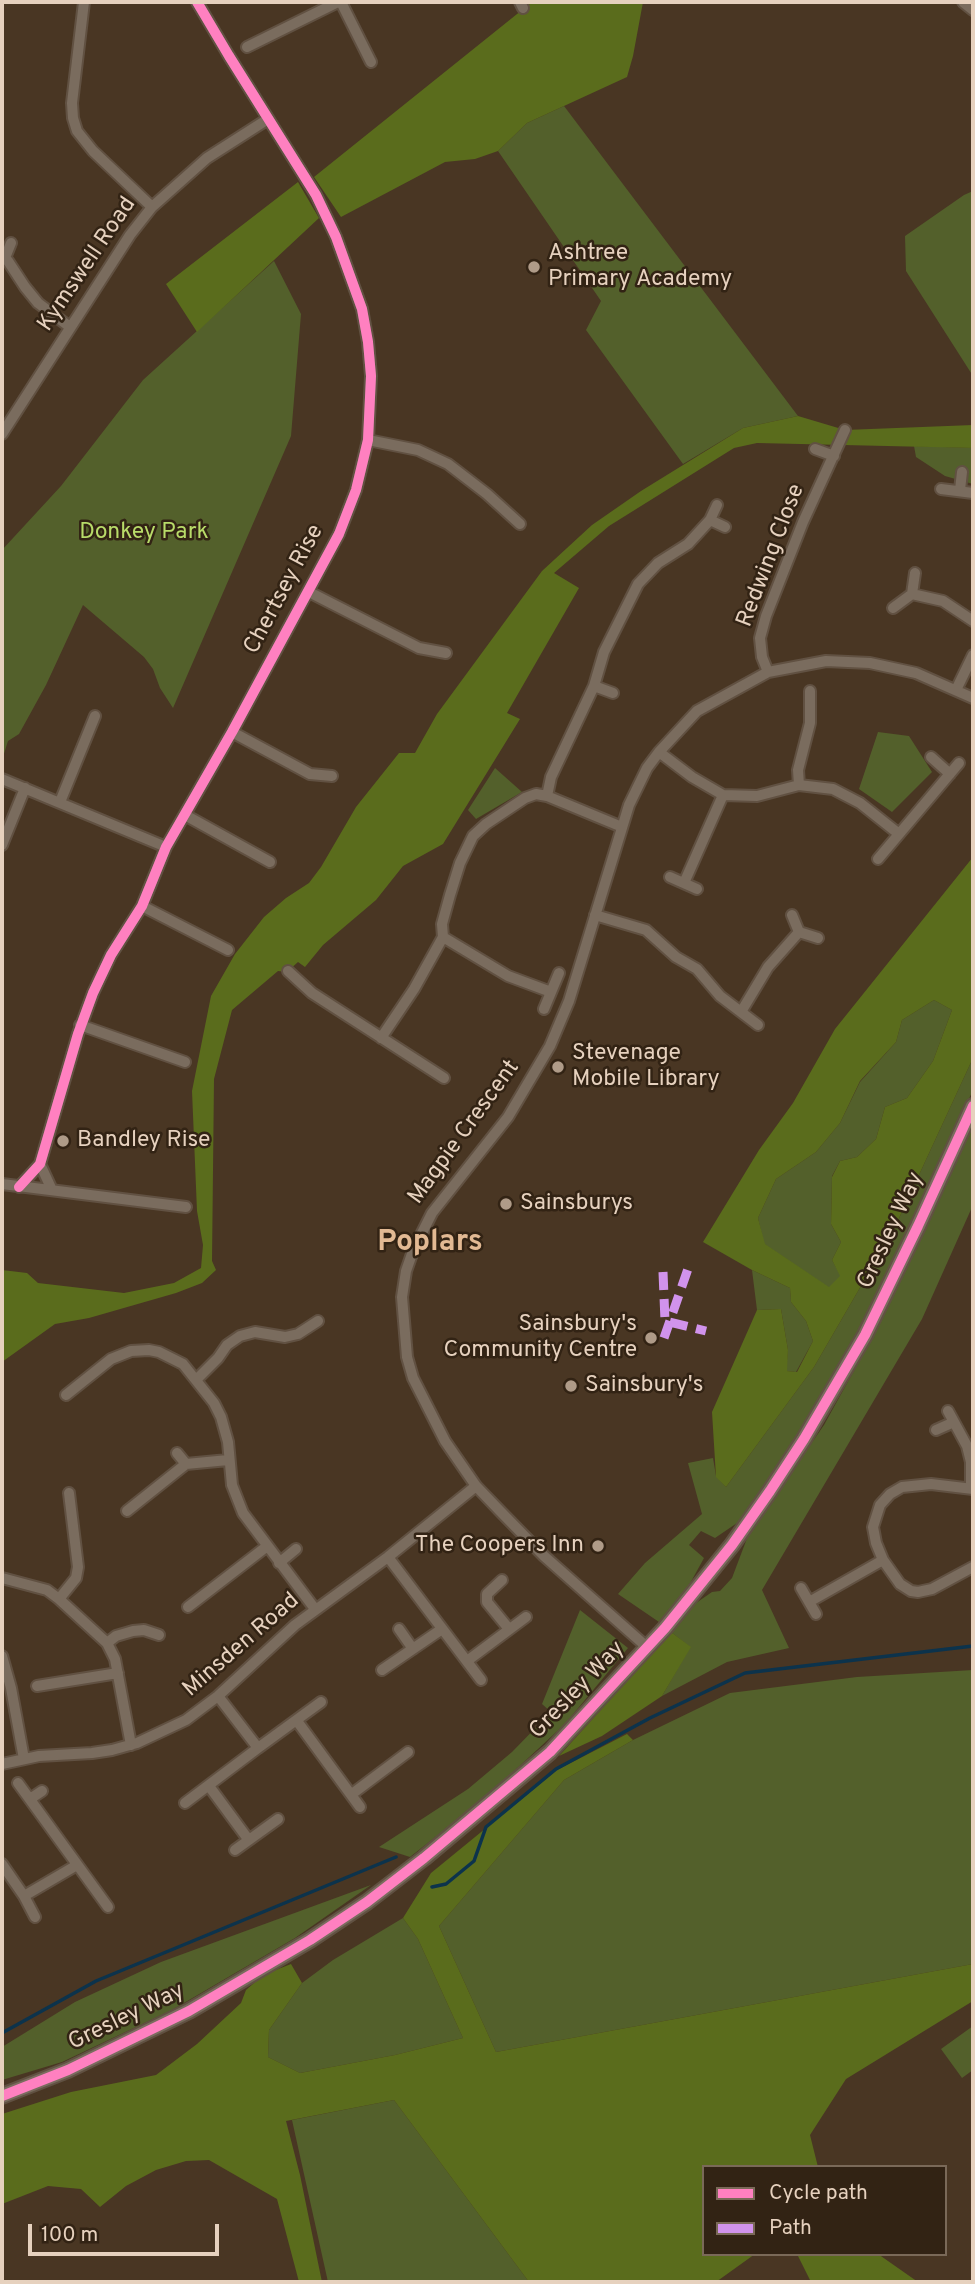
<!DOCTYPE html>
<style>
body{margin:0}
#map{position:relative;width:975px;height:2284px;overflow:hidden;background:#493623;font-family:Overpass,sans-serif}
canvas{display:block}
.frame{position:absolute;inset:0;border:4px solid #e6d1be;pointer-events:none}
.legend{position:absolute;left:702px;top:2165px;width:245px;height:91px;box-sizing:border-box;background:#322314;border:2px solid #7a6958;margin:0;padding:9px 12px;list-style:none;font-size:21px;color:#e6d1be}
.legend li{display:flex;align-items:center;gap:14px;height:35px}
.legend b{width:35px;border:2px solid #7a6958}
.scale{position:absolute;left:28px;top:2224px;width:191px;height:32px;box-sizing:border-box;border:4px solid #e6d1be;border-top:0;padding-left:9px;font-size:21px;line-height:24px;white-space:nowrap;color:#e6d1be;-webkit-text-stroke:5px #322314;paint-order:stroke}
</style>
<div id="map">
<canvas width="975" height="2284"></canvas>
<div class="frame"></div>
<ul class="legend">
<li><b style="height:9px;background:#ff80c0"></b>Cycle path</li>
<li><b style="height:9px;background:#d193ec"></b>Path</li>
</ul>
<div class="scale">100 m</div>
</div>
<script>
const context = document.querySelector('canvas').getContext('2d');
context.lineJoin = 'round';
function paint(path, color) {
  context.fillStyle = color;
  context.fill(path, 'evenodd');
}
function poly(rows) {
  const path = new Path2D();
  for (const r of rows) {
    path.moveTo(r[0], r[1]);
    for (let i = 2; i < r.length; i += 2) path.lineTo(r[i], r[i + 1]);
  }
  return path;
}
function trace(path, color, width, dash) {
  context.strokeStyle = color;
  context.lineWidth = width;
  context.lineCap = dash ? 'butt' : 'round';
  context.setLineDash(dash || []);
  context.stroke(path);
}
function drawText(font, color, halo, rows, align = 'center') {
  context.font = font + ' Overpass,sans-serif';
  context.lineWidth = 5;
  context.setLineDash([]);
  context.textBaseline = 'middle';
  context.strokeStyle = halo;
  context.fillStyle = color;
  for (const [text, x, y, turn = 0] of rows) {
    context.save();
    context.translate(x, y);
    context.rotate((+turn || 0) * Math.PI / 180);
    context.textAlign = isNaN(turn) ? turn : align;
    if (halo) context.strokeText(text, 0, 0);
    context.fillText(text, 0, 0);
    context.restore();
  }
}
const green = poly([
 [564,106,798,416,743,428,683,464,586,330,601,301,498,151,527,123],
 [973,191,973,376,906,271,905,236,964,195],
 [274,261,301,314,291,436,173,708,160,688,153,669,144,657,83,605,46,685,19,734,8,741,2,760,2,550,61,486,143,380],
 [914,446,973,448,973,484,945,476,916,457],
 [878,732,909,736,932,772,892,812,859,789],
 [495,768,522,792,476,819,468,810],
 [934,1000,952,1010,933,1061,907,1098,885,1107,876,1139,857,1157,840,1161,832,1176,831,1224,841,1242,832,1260,841,1276,829,1288,764,1244,758,1218,776,1179,816,1152,840,1123,860,1082,896,1042,902,1020],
 [973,1058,973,1090,912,1225,855,1338,784,1458,740,1521,715,1538,701,1531,689,1545,704,1558,687,1589,659,1622,618,1594,645,1563,702,1514,688,1463,713,1458,716,1476,726,1487,814,1367,894,1229],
 [973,1124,973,1205,922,1319,762,1590,789,1648,727,1662,662,1696,690,1647,671,1632,696,1603,712,1592,720,1591,732,1578,749,1533,824,1425,879,1325],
 [752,1270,790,1288,791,1302,806,1321,813,1341,796,1372,786,1371,788,1350,781,1309,757,1310],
 [580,1610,628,1648,565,1724,484,1799,410,1857,379,1847,468,1789,512,1752,551,1712,542,1704],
 [973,1670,973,1964,496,2052,439,1926,564,1780,633,1740,730,1693,857,1677],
 [371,1885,295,1938,172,2010,62,2062,2,2080,2,2047,75,2002,161,1962],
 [403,1918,418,1939,463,2038,395,2055,300,2073,268,2057,269,2030,302,1983,333,1960],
 [973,2026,973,2070,962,2078,941,2049],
 [394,2100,529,2282,328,2282,292,2120]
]);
const forest = poly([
 [532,2,643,2,633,56,627,77,527,123,498,151,475,159,445,162,341,217,314,177],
 [298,182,319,218,197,332,166,284],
 [798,416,845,430,973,425,973,448,757,443,734,448,609,526,554,573,579,588,507,713,520,719,443,844,403,866,376,900,323,945,305,967,298,962,287,972,278,971,232,1010,214,1079,212,1261,216,1270,202,1283,176,1293,89,1318,55,1324,2,1362,2,1270,27,1273,38,1283,124,1293,174,1283,201,1268,203,1245,197,1211,192,1091,211,996,235,954,264,917,286,898,309,883,321,867,356,807,399,753,415,753,437,714,542,571,592,525,641,491,743,428],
 [973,857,973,1058,894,1229,814,1367,726,1487,716,1477,712,1412,757,1310,781,1309,788,1350,787,1371,797,1372,813,1341,806,1321,791,1302,790,1288,752,1270,703,1242,759,1150,793,1103,835,1029],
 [934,1000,952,1010,933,1061,907,1098,885,1107,876,1139,857,1157,840,1161,832,1177,831,1224,841,1242,832,1260,840,1276,829,1287,765,1244,758,1218,776,1179,816,1152,840,1123,860,1081,896,1042,902,1020],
 [671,1632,691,1647,662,1696,602,1736,559,1756],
 [627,1734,633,1740,564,1780,439,1926,496,2052,973,1964,973,2001,846,2079,810,2135,818,2167,704,2167,704,2254,755,2254,716,2282,529,2282,394,2100,286,2121,300,2175,322,2282,299,2282,277,2199,209,2160,186,2161,156,2170,126,2186,100,2207,81,2189,48,2186,2,2204,2,2114,71,2092,156,2075,197,2044,241,2003,246,1990,263,1975,291,1964,302,1983,269,2030,268,2057,300,2073,395,2055,463,2038,418,1939,403,1918,431,1873,557,1770],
 [797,2254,878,2254,918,2282,811,2282]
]);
const stream = poly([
 [432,1887,446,1884,474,1861,486,1827,556,1769,650,1718,745,1673,973,1646],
 [2,2033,96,1981,396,1857]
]);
const minor = poly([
 [84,2,72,103,73,118,77,131,93,151,152,207],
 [341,2,371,62],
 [520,2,523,8],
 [963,2,973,10],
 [247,47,338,2],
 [2,257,8,261,25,287,38,303,70,327],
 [5,258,11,243],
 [2,434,130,235,152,207,207,158,268,119],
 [368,440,418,450,448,464,487,494,520,524],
 [815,449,834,456],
 [941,489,973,493],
 [960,490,962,472],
 [710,520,725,527],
 [309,592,419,648,446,653],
 [912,594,915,573],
 [893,608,912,594,943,601,973,621],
 [768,672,762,657,760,638,766,616,803,522,845,430],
 [594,686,613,693],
 [956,690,973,655],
 [232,732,310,774,332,776],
 [659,752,692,777,723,795,757,796,799,785,833,789,860,803,899,834],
 [931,757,950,774],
 [2,779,166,847],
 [799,785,798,770,810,723,810,691],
 [60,802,95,716],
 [185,815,270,862],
 [622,827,547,796,551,777,594,686,604,652,638,584,658,563,688,544,710,520,717,505],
 [2,845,25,788],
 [878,859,959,763],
 [670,877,697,889],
 [684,883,723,795],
 [142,906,228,950],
 [595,915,646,930,676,957,697,969,720,996,758,1025],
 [792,915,799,932],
 [443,937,508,976,551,992],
 [288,971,312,993,444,1078],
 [544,1009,559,973],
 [741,1012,768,967,799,932,818,938],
 [80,1025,185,1062],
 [381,1038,414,989,443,937,442,924,450,895,460,863,473,836,486,824,525,798,536,794,547,796],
 [40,1164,52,1190],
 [2,1184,186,1207],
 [19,1187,40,1164,78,1034,93,993,111,955,142,906,166,847,232,732,339,534,356,490,368,440,371,376,368,342,362,309,336,237,316,195,229,56,197,2],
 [197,1379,218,1358,227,1345,240,1336,255,1332,285,1337,298,1334,318,1321],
 [66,1395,111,1359,131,1351,149,1350,159,1352,183,1364,214,1403,221,1417,228,1442,232,1485,243,1513,315,1609],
 [948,1411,967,1446,971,1462,971,1488],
 [936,1430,954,1422],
 [177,1453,186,1464],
 [973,1489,931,1484,902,1487,890,1494,880,1505,873,1527,876,1543,883,1560,900,1584,911,1591,918,1592,932,1589,973,1567],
 [127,1511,186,1464,228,1460],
 [388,1557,481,1680],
 [279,1563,296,1549],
 [2,1578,47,1590,59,1599,107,1643,115,1659,131,1745],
 [502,1580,487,1594,487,1602,509,1629],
 [801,1588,816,1614],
 [59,1599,76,1578,78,1567,69,1493],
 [809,1602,883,1560],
 [188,1607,266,1547],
 [399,1629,413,1649],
 [107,1643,116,1636,133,1631,144,1630,159,1635],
 [648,1648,544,1556,500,1511,476,1486,445,1441,413,1378,407,1357,402,1297,406,1271,413,1251,432,1213,508,1117,550,1046,569,1001,629,805,647,768,659,752,697,711,768,672,826,661,870,663,916,673,973,698],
 [2,1656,11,1688,24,1759],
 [467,1661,526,1617],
 [382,1670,442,1629],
 [37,1686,118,1673],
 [297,1721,360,1807],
 [258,1748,321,1702],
 [2,1764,39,1756,92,1753,112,1750,137,1743,186,1720,218,1696,295,1625,388,1557,476,1486],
 [18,1783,108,1907],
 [209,1786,248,1839],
 [352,1794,408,1752],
 [30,1799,42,1791],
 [185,1803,258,1748,218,1696],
 [235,1850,278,1819],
 [2,1864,24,1896,35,1917],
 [24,1896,77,1865]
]);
const tertiary = poly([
 [2,2096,68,2070,189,2011,310,1940,367,1902,424,1858,550,1752,665,1628,732,1545,770,1491,804,1439,865,1335,918,1226,973,1106]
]);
const quiet = poly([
 [663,1272,665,1321,706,1331],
 [664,1338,690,1263]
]);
const cycleway = poly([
 [19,1187,40,1164,78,1034,93,993,111,955,142,906,166,847,232,732,339,534,356,490,368,440,371,376,368,342,362,309,336,237,316,195,229,56,197,2],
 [2,2096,68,2070,189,2011,310,1940,367,1902,424,1858,550,1752,665,1628,732,1545,770,1491,804,1439,865,1335,918,1226,973,1106]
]);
const markers = [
 [534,267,7,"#af9b88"],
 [558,1067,7,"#af9b88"],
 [63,1141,7,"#af9b88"],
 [506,1204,7,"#af9b88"],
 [651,1338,7,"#af9b88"],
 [571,1386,7,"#af9b88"],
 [598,1546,7,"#af9b88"]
];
const poiNames = [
 ["Ashtree",548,254],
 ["Primary Academy",548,280],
 ["Stevenage",572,1054],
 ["Mobile Library",572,1080],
 ["Bandley Rise",77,1141],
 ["Sainsburys",520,1204],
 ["Sainsbury's",637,1325,"right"],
 ["Community Centre",637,1351,"right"],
 ["Sainsbury's",585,1386],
 ["The Coopers Inn",584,1546,"right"]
];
const streetNames = [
 ["Kymswell Road",88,265,-56],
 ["Redwing Close",772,556,-69],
 ["Chertsey Rise",285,590,-62],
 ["Magpie Crescent",465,1133,-54],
 ["Gresley Way",892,1231,-65],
 ["Minsden Road",242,1646,-41],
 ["Gresley Way",578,1691,-46],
 ["Gresley Way",127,2018,-26]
];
const parkNames = [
 ["Donkey Park",144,533]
];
const districtNames = [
 ["Poplars",430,1244]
];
paint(green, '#53602b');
paint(forest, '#5a6c1c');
trace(stream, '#0c334c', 3.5);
trace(minor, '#615142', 14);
trace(tertiary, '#615142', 18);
trace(minor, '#7a6c5e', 10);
trace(tertiary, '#7a6c5e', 14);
trace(quiet, '#d193ec', 9, [18, 9]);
trace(cycleway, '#ff80c0', 10);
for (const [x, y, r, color] of markers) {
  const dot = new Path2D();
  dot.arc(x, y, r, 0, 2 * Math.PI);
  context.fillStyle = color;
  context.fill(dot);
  trace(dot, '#322314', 2.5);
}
drawText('23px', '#e6d1be', '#322314', poiNames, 'left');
drawText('23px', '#e6d1be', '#322314', streetNames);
drawText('23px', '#b8db69', '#322314', parkNames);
drawText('bold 30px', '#e2b993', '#322314', districtNames);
</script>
